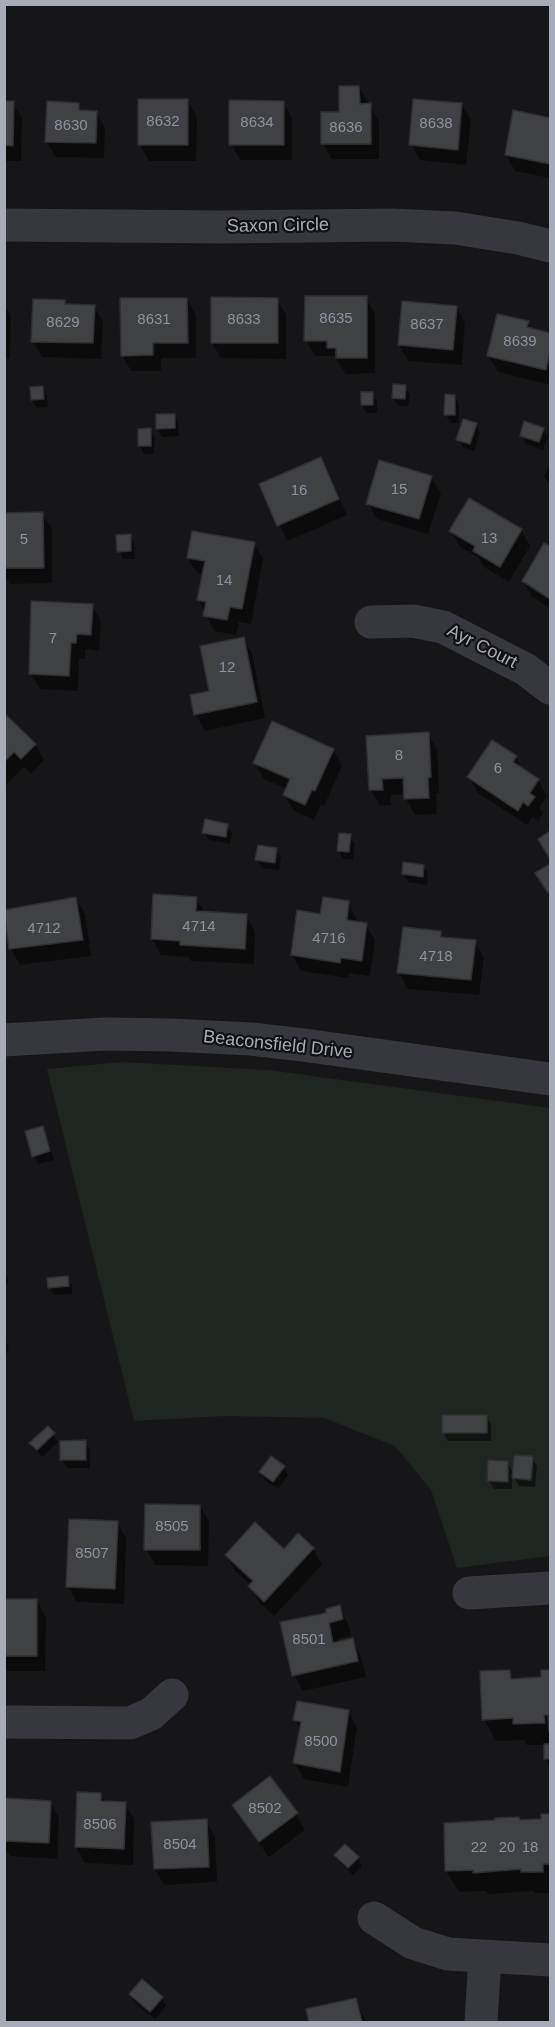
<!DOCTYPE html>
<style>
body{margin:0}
#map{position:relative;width:555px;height:2027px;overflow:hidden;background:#161618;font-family:Arial,sans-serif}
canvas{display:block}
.frame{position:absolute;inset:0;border:6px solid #a8acb9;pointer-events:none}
</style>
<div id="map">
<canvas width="555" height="2027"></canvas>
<div class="frame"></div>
</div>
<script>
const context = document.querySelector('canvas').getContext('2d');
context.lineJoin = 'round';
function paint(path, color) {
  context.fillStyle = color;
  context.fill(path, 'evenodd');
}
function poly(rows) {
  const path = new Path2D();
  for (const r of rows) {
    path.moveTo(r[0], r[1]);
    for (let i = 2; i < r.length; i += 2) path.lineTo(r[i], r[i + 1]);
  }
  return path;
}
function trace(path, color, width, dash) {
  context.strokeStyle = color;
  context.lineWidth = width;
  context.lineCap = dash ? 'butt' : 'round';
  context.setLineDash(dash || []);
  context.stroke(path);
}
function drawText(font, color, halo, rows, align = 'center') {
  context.font = font + ' Arial,sans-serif';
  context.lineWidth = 4.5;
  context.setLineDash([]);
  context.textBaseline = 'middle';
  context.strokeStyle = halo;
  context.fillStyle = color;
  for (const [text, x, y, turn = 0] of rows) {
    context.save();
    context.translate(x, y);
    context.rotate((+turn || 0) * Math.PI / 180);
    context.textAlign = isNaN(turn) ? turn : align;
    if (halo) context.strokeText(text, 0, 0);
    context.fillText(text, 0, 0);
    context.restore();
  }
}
const green = poly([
 [122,1062,268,1070,550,1108,550,1556,457,1568,431,1490,395,1446,324,1418,226,1416,134,1421,47,1069]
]);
const shadow = poly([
 [359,87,379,121,379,159,332,159,323,144],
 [188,101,197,117,196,161,149,161,140,145],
 [4,102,13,103,22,118,21,161,4,161],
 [283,102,292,118,292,160,240,160,231,144],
 [78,104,82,112,96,112,105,128,104,158,56,157,47,142],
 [461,104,471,120,466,165,420,160,411,144],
 [515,112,550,119,550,178,515,171,506,155],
 [366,298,375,314,375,373,346,374,334,356,315,356,306,340],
 [187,299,196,315,196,358,161,358,161,371,131,371,122,355],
 [277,299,286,315,286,359,221,358,212,343],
 [4,305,11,315,10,359,4,359],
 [66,305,94,306,103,322,101,359,42,357,33,342],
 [456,307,465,323,462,365,408,361,399,345],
 [528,323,531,329,550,334,550,385,498,372,488,356],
 [42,387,47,395,48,407,37,408,32,400],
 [405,387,410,395,408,406,398,406,393,397],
 [372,394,377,402,377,413,367,413,362,405],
 [455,396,459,404,459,423,451,423,446,415],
 [174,415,178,423,179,436,162,437,158,429],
 [476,425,480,433,474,451,463,447,458,439],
 [543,429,548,437,543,450,526,444,522,436],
 [140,430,150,430,155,438,154,454,144,454,140,446],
 [321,459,330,475,347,515,288,541,279,525],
 [550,464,550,485,544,476],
 [431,477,441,493,428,534,377,519,368,503],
 [4,514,42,514,52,529,52,583,10,584,4,574],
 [521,530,530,546,509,582,484,567,478,557,460,547,451,531],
 [130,535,134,543,135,559,123,559,119,551],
 [254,544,263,559,251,624,239,622,236,635,214,631,199,600,204,575,197,573,188,558],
 [545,545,550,548,550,608,532,597,523,581],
 [92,605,101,621,99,651,85,649,85,659,79,659,78,691,40,689,30,673],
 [243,638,252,654,265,718,205,731,196,715,192,696,211,692],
 [4,716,35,744,44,760,31,774,24,767,4,787],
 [428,734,437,749,439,793,436,793,437,814,415,815,406,799,406,794,391,795,391,805,380,806,371,790,368,737],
 [333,750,342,766,324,806,321,805,314,820,294,811,284,795,287,789,264,779,255,763],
 [516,757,523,771,538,780,547,796,539,808,543,813,538,821,533,817,527,825,478,793,469,777],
 [227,825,232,833,230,844,209,840,204,832],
 [350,836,355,844,353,860,343,859,339,851],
 [276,849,281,857,279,870,262,868,257,860],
 [423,866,428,874,427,885,408,882,404,874],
 [550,866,550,896,537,874],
 [196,898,205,913,246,915,255,931,254,964,191,961,188,957,161,955,152,939],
 [76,899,85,914,91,956,20,965,11,949,5,911],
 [348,903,357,919,357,923,366,925,375,940,370,976,349,973,348,978,301,971,292,955,322,916],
 [440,933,443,938,475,942,484,958,479,995,408,989,399,973],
 [42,1127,46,1135,54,1160,38,1164,34,1156],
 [4,1268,9,1283,4,1284],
 [67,1278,72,1286,72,1294,54,1295,49,1287],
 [4,1339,9,1347,4,1361],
 [486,1416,491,1424,491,1441,448,1441,444,1433],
 [48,1428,58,1442,42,1457,31,1443],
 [85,1442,90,1450,90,1468,67,1468,62,1460],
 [532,1458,537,1466,535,1487,519,1486,512,1474,512,1489,494,1489,489,1481,507,1462,514,1474],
 [284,1467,288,1475,278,1489,265,1480,261,1472],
 [200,1506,209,1522,208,1566,155,1565,146,1549],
 [117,1522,126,1538,124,1604,77,1602,67,1586],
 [313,1549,322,1565,274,1616,259,1602,250,1586,251,1585,235,1571,226,1555],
 [4,1600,37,1601,46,1617,45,1671,4,1671],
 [339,1607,348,1623,351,1635,337,1639,338,1643,352,1640,361,1656,366,1677,303,1691,294,1675,328,1614],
 [509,1671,514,1680,543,1679,542,1671,550,1671,550,1767,546,1759,545,1745,527,1745,524,1740,496,1741,484,1719],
 [348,1711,357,1727,348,1787,304,1779,295,1763,301,1730,295,1720],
 [100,1795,105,1803,125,1804,134,1819,133,1865,85,1863,76,1847],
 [4,1800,50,1802,59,1818,57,1859,10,1856,4,1847],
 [234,1806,296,1814,305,1830,269,1857,243,1821],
 [550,1815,550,1893,535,1893,533,1891,487,1894,486,1891,459,1892,446,1871,521,1822,543,1821,543,1816],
 [206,1821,215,1837,217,1882,164,1885,155,1869,153,1824],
 [336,1855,358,1858,362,1866,353,1875,341,1863],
 [131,1995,162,1998,166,2006,155,2019,135,2003],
 [355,2000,366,2022,310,2022,308,2010]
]);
const building = poly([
 [339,86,359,86,360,104,371,103,371,144,321,144,321,112,339,112,339,86],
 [138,99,188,99,188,145,138,145,138,99],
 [413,99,462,103,458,150,409,145,413,99],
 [229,100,284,101,284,145,229,145,229,100],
 [4,101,14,101,13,146,4,145,4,101],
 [47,101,79,103,79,110,97,111,96,143,45,142,47,101],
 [513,110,550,118,550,164,505,155,513,110],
 [305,296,367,296,367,358,336,358,336,348,327,348,327,341,304,341,305,296],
 [211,297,278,298,278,343,211,343,211,297],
 [120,298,187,298,188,343,153,343,153,355,121,356,120,298],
 [33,299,65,300,65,304,95,305,93,343,31,342,33,299],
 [402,301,457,306,453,350,398,345,402,301],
 [497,314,529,321,527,327,550,333,550,351,546,370,487,356,497,314],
 [393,384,406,385,405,399,392,398,393,384],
 [43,386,44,399,31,400,30,387,43,386],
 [361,392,373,392,373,405,361,405,361,392],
 [445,394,455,395,455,415,444,415,445,394],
 [156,414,175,414,175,428,156,429,156,414],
 [463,419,477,423,470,444,456,440,463,419],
 [524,421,544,428,539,442,520,436,524,421],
 [151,428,151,446,138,446,138,429,151,428],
 [321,457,339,499,277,526,259,484,321,457],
 [379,460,432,476,419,519,366,504,379,460],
 [469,498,522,529,500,567,473,551,475,546,449,531,469,498],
 [43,512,44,568,4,568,4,513,43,512],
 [192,531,255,542,242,609,230,607,227,620,203,616,206,602,197,600,205,561,187,558,192,531],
 [131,534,131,551,117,552,116,535,131,534],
 [544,543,550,546,550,599,522,581,544,543],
 [31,601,93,604,91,635,77,634,76,643,71,643,69,676,29,674,31,601],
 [244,637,257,702,194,715,190,695,209,691,200,646,244,637],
 [4,713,36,744,21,759,14,752,4,762,4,713],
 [272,721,334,749,315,791,312,790,305,805,283,795,290,779,253,763,272,721],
 [429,732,431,777,428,778,429,798,404,799,403,778,382,779,383,790,369,790,366,736,429,732],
 [492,740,517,756,513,762,539,779,530,793,535,797,528,806,523,802,518,811,467,777,492,740],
 [205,819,228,824,226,837,202,833,205,819],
 [550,831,550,859,538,839,550,831],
 [339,833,351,834,349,852,337,851,339,833],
 [258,845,277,848,275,863,255,860,258,845],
 [403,862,424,865,423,877,402,874,403,862],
 [550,864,550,891,548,893,535,873,550,864],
 [153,894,197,897,196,911,247,914,245,949,180,945,180,941,151,939,153,894],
 [76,897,83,940,9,949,4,910,76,897],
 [323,897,349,901,347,920,367,923,362,961,341,958,340,963,291,955,297,910,320,914,323,897],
 [403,927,441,931,441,937,476,940,471,980,397,973,403,927],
 [43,1126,50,1151,32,1157,25,1131,43,1126],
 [68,1276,69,1286,48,1288,47,1278,68,1276],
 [442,1415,487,1415,487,1433,442,1433,442,1415],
 [48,1426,55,1433,37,1450,29,1443,48,1426],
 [86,1440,86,1460,60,1460,60,1441,86,1440],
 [514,1455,533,1456,531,1480,512,1478,514,1455],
 [271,1456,285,1466,273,1482,259,1472,271,1456],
 [488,1460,508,1461,508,1482,487,1481,488,1460],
 [145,1504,200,1505,200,1550,144,1550,145,1504],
 [69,1519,118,1521,115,1589,66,1587,69,1519],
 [255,1522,284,1549,298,1533,314,1548,264,1602,248,1586,253,1581,225,1555,255,1522],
 [4,1599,37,1599,37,1656,4,1656,4,1599],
 [340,1605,343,1619,329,1623,333,1643,353,1638,358,1661,292,1676,280,1622,326,1613,326,1609,340,1605],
 [510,1670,511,1679,541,1677,541,1670,550,1670,550,1731,549,1732,548,1715,544,1715,545,1723,513,1724,513,1718,482,1720,480,1671,510,1670],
 [297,1701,349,1710,340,1772,293,1763,301,1722,293,1720,297,1701],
 [544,1744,550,1744,550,1759,544,1759,544,1744],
 [270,1776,298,1813,259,1842,232,1805,270,1776],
 [77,1792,101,1793,101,1801,126,1802,124,1849,75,1847,77,1792],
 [4,1798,51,1801,49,1843,4,1841,4,1798],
 [541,1814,550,1814,550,1864,543,1864,543,1872,521,1872,521,1869,473,1873,474,1870,445,1871,444,1823,495,1820,495,1818,519,1817,520,1820,541,1819,541,1814],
 [207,1819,209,1867,154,1869,151,1822,207,1819],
 [345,1844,359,1857,348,1868,334,1855,345,1844],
 [142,1979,163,1997,150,2012,129,1994,142,1979],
 [356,1998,362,2022,309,2022,306,2009,356,1998]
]);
const minor = poly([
 [4,225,222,227,392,225,455,228,518,238,550,246],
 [371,622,413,621,443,627,525,669,550,688],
 [4,1040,105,1034,171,1035,251,1039,303,1045,550,1079],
 [469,1593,550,1588],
 [4,1722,130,1723,151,1714,172,1695],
 [374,1918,413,1943,448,1954,550,1960],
 [481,2022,485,1957]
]);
const numberNames = [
 ["8632",163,122],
 ["8634",257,123],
 ["8638",436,124],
 ["8630",71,126],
 ["8636",346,128],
 ["8635",336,319],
 ["8631",154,320],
 ["8633",244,320],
 ["8629",63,323],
 ["8637",427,325],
 ["8639",520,342],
 ["15",399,490],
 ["16",299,491],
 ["13",489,539],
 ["5",24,540],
 ["14",224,581],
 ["7",53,639],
 ["12",227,668],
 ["8",399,756],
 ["6",498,769],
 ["4714",199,927],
 ["4712",44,929],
 ["4716",329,939],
 ["4718",436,957],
 ["8505",172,1527],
 ["8507",92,1554],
 ["8501",309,1640],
 ["8500",321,1742],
 ["8502",265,1809],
 ["8506",100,1825],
 ["8504",180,1845],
 ["22",479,1848],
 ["20",507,1848],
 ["18",530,1848]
];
const streetNames = [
 ["Saxon Circle",278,226,-1],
 ["Ayr Court",482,647,27],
 ["Beaconsfield Drive",278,1045,6]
];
paint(green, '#1e261f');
paint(shadow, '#0007');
paint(building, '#404145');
trace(building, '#303034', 1.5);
trace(minor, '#37383d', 33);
drawText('15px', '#8e919c', null, numberNames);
drawText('18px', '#a8acb9', '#111113', streetNames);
</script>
